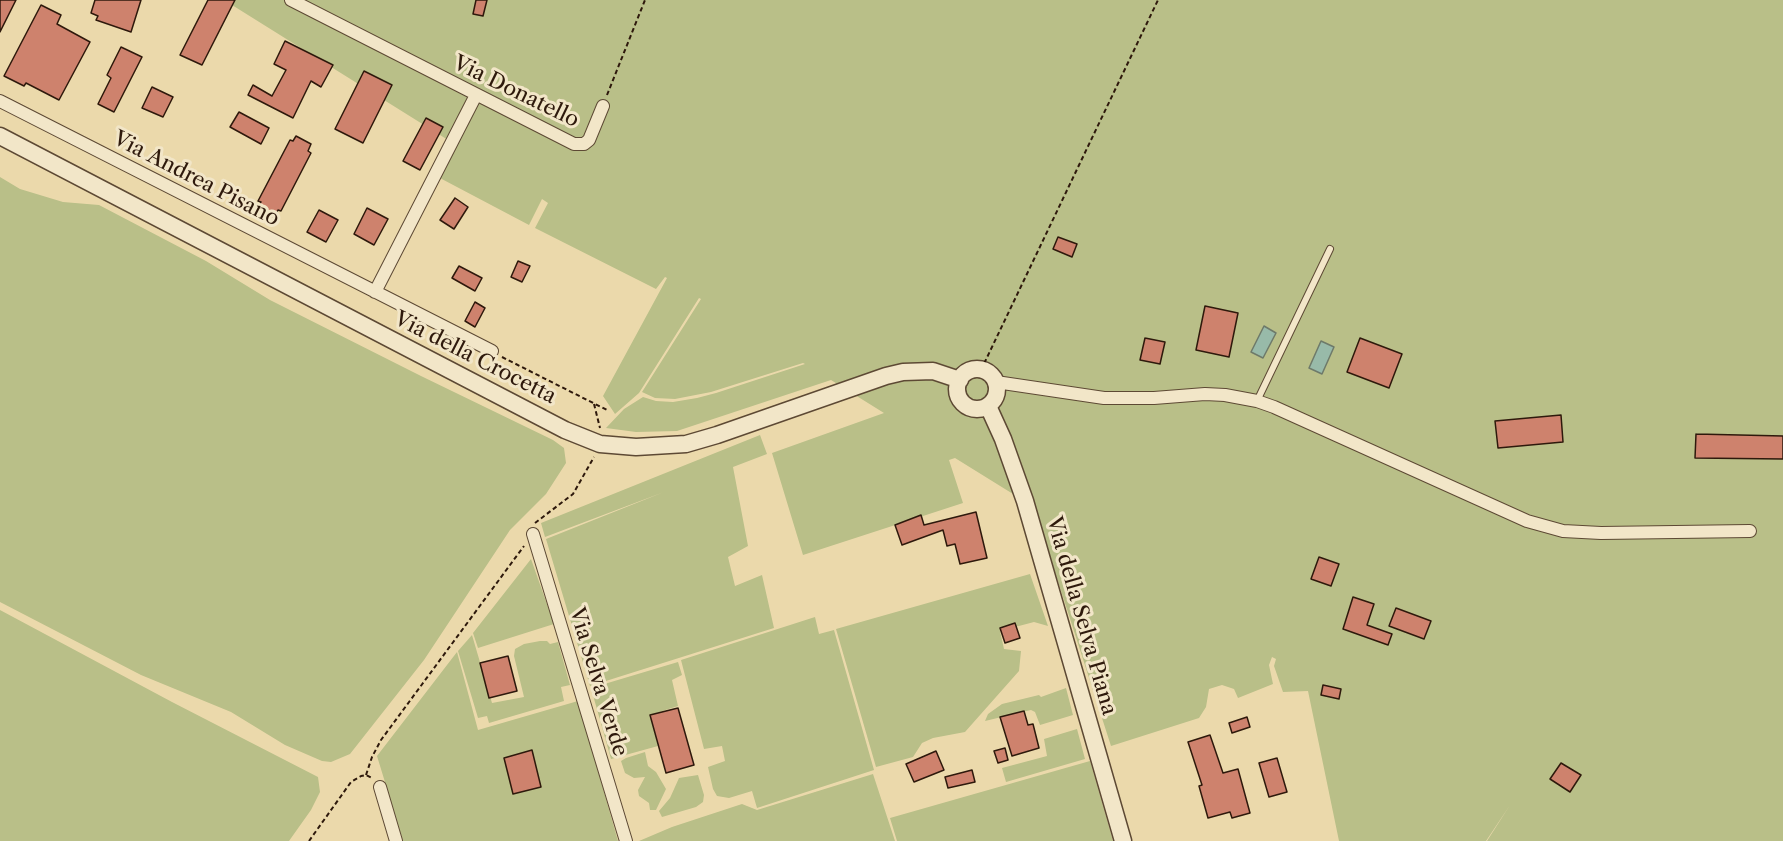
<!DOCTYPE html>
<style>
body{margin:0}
canvas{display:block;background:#ebd9ab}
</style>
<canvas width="1783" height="841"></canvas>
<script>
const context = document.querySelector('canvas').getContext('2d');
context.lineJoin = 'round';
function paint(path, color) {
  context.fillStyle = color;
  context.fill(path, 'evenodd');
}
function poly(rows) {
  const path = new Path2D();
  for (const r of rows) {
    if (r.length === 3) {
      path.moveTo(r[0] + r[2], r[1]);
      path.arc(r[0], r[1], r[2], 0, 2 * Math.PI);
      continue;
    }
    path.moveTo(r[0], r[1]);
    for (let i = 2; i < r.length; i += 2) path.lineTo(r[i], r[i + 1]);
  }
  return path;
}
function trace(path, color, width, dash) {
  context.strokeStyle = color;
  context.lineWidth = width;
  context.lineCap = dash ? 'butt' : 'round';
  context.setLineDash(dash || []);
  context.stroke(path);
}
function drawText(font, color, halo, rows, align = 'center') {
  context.font = font + ' "Libre Caslon Text",serif';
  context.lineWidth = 6;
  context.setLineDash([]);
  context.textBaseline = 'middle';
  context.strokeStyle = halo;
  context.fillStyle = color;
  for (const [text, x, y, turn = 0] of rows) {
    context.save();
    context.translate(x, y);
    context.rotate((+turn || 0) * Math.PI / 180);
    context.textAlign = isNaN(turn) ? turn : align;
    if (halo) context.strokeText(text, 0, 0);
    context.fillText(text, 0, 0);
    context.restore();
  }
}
const green = poly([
 [224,0,1783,0,1783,841,1487,841,1510,805,1486,841,1339,841,1308,691,1283,692,1274,666,1276,659,1272,657,1269,665,1273,684,1238,698,1234,689,1222,685,1209,689,1206,707,1199,718,1111,746,1034,507,955,458,949,460,963,503,803,555,772,453,884,413,831,380,677,431,636,432,606,428,624,409,643,397,656,401,673,402,697,398,716,393,805,364,803,363,711,392,675,399,655,398,642,392,701,299,699,298,639,393,615,414,603,396,667,278,665,277,656,289,535,228,548,203,542,199,529,225,438,177,456,145],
 [0,177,20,189,63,202,99,205,206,261,270,300,421,376,553,440,564,448,566,463,546,494,510,530,424,660,350,754,331,762,322,761,285,745,231,712,141,675,0,602],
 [760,435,767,454,733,467,748,546,728,557,735,586,762,575,774,628,590,686,546,539,664,492,545,537,541,523],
 [531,559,554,624,478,648,473,633],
 [1030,574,1048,626,1034,622,1000,631,1004,649,1021,651,1019,671,965,732,933,738,922,743,913,757,876,767,836,629],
 [0,610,172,702,318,777,320,792,311,810,289,841,0,841],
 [815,617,819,634,834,630,874,770,757,808,752,791,729,798,717,796,713,789,708,767,725,761,722,746,704,749,681,660],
 [472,635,492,703,524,697,514,656,515,649,524,644,540,641,547,641,550,644,558,642,570,685,561,687,564,701,489,723,487,716,478,718,458,651],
 [457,652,478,730,578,701,618,841,403,841,377,756],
 [678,662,682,675,672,680,678,706,650,715,658,746,611,759,591,688],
 [1066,688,1073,715,1040,725,1035,712,1031,710,985,721,988,714,1002,704,1039,695,1041,697],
 [1077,729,1085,759,1006,782,1002,768,1047,756,1044,739],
 [645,752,648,766,656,772,666,789,656,810,650,810,649,803,639,796,638,790,645,777,634,778,625,773,621,761,626,758],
 [1090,761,1113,841,897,841,890,818],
 [873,774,895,841,639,841,672,827,742,804,757,810],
 [698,775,704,795,703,802,696,807,662,817,659,811,670,798,679,778]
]);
const water = poly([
 [1264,326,1276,333,1263,358,1251,352,1264,326],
 [1321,341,1334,347,1322,374,1309,368,1321,341]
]);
const building = poly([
 [0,0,16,0,0,32,0,0],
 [95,0,141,0,131,32,96,20,98,16,91,13,95,0],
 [208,0,235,0,202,65,180,55,208,0],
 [476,0,487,0,483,16,473,14,476,0],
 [41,5,61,15,57,24,90,42,59,100,26,83,24,86,4,76,41,5],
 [285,41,333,65,321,87,311,81,293,118,248,95,253,85,272,96,286,70,274,64,285,41],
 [121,47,142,57,114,112,98,104,111,78,107,75,121,47],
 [364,71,392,85,363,143,335,129,364,71],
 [152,87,173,97,163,117,142,108,152,87],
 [239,112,269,128,261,144,230,127,239,112],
 [426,118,443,127,420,170,403,161,426,118],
 [296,136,311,144,308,151,311,153,281,211,278,210,274,218,257,209,261,202,258,201,290,140,293,141,296,136],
 [455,198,468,207,454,229,440,220,455,198],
 [367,208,388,219,374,245,354,234,367,208],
 [319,210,338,220,326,242,307,232,319,210],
 [1058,237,1077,244,1072,257,1053,249,1058,237],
 [518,261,530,266,522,282,511,277,518,261],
 [459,266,482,278,475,291,452,278,459,266],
 [475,302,485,308,475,327,465,321,475,302],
 [1205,306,1238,313,1229,357,1196,350,1205,306],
 [1145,338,1165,342,1160,364,1140,360,1145,338],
 [1360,338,1402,354,1389,388,1347,372,1360,338],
 [1561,415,1563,442,1498,448,1495,421,1561,415],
 [1696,434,1783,436,1783,459,1695,458,1696,434],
 [976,512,987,558,960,564,955,544,947,546,943,530,902,545,895,525,921,515,924,525,976,512],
 [1319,557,1339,564,1331,586,1311,579,1319,557],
 [1353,597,1374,604,1367,625,1392,634,1388,645,1343,629,1353,597],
 [1396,608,1431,621,1424,639,1389,626,1396,608],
 [1015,623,1020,638,1005,643,1000,628,1015,623],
 [508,656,517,691,489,698,480,663,508,656],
 [1323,685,1341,689,1339,699,1321,695,1323,685],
 [678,708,694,765,666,773,650,715,678,708],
 [1024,711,1028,725,1033,724,1039,748,1012,756,1000,717,1024,711],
 [1247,717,1250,727,1232,733,1229,723,1247,717],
 [1210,735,1223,773,1238,769,1250,813,1232,818,1230,812,1208,818,1199,786,1202,785,1188,742,1210,735],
 [1005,748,1008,760,998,763,994,751,1005,748],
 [532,750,541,787,513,794,504,758,532,750],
 [936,751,944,770,914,782,906,764,936,751],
 [1277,758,1287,792,1269,797,1259,763,1277,758],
 [1561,763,1581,775,1570,792,1550,779,1561,763],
 [972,770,975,782,948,788,945,777,972,770]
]);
const path = poly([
 [607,95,645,0],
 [502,357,609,411],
 [981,370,1158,0],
 [594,404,600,428],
 [535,523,573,494,594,457],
 [366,775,372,757,381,740,524,546],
 [309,841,351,782,361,776,366,775,372,778]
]);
const service = poly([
 [1257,401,1330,249]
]);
const minor = poly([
 [291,0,574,144,584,144,589,140,603,106],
 [0,101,492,351],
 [375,292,476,95],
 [996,382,1104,398,1154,398,1205,394,1225,395,1257,401,1274,407,1527,521,1563,531,1601,533,1750,531],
 [533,534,626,841],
 [380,787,396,841]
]);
const tertiary = poly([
 [0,136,565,430,600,444,636,447,686,444,717,435,886,376,903,372,933,371,960,380],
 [977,389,20],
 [988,406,1003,439,1025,501,1123,841]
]);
const streetNames = [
 ["Via Donatello",516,92,26],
 ["Via Andrea Pisano",196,179,27],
 ["Via della Crocetta",475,358,27],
 ["Via della Selva Piana",1081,616,74],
 ["Via Selva Verde",598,682,73]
];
paint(green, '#b9bf88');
paint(water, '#98baa9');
trace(water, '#6e7a6a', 1.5);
paint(building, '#ce826d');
trace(building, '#2e190c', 1.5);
trace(service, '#5d4934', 8);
trace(minor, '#5d4934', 14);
trace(tertiary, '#5d4934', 19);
trace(path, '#2e190c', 2, [4.5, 3]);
trace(service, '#f2e6c8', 6);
trace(minor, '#f2e6c8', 12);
trace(tertiary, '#f2e6c8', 16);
drawText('21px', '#2e190c', '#f2e6c8', streetNames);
</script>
